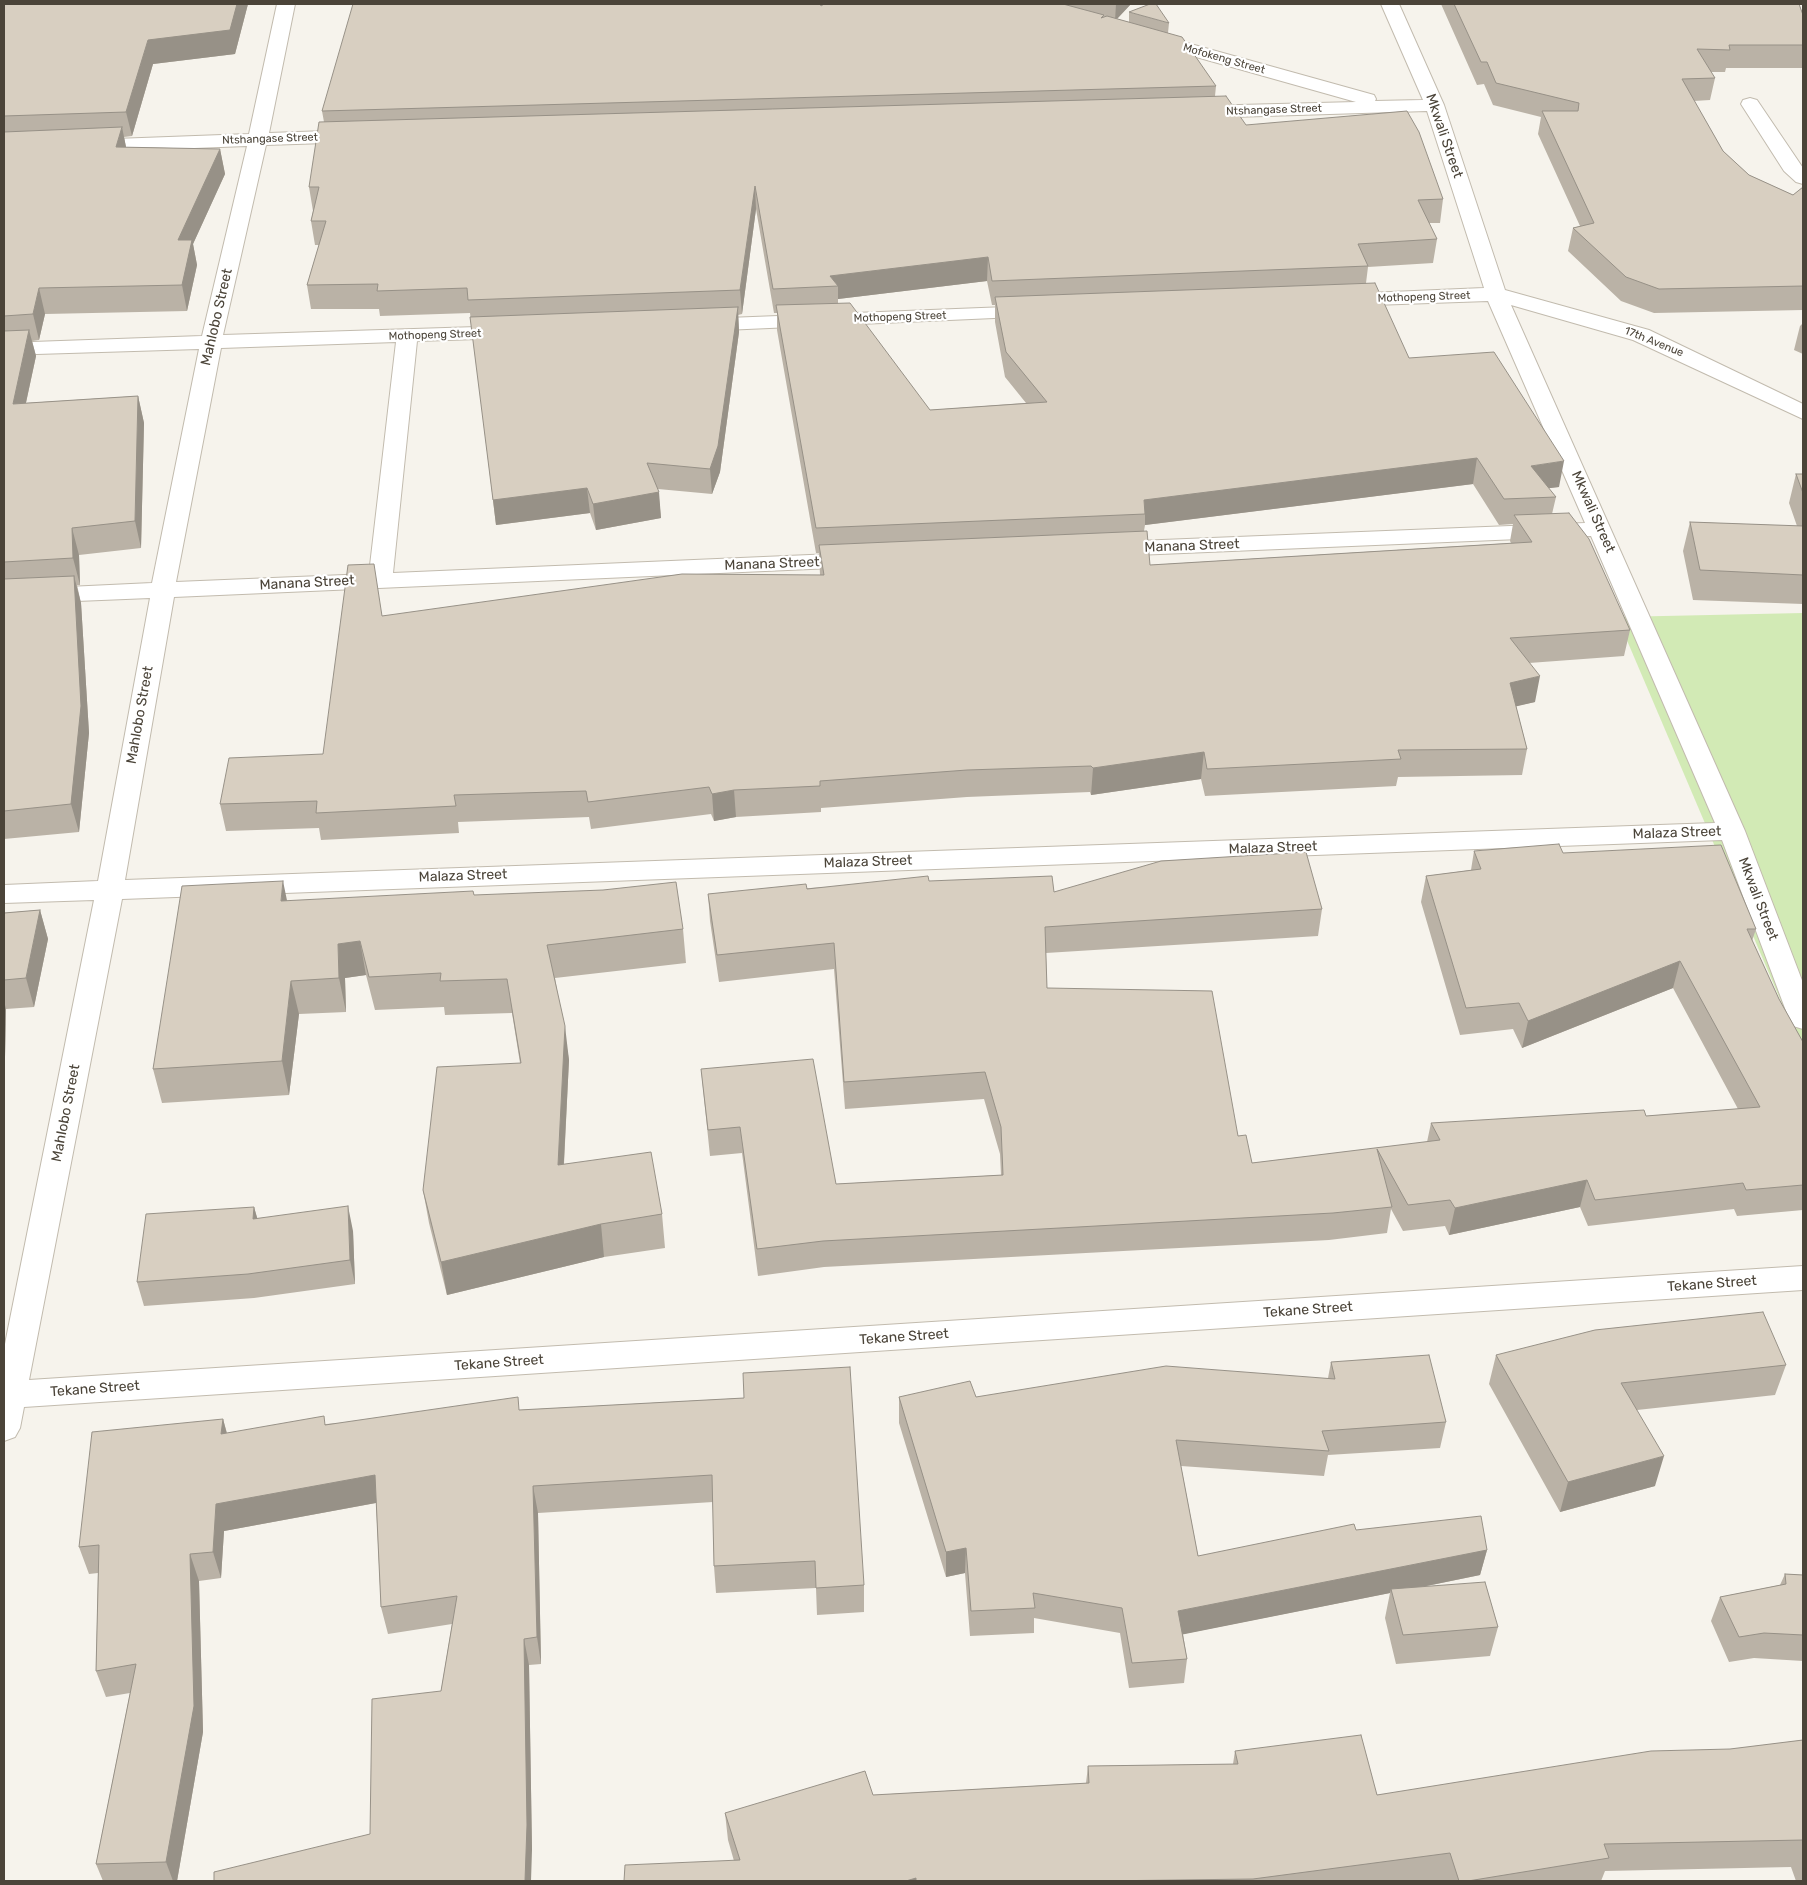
<!DOCTYPE html>
<style>
body{margin:0}
#map{position:relative;width:1807px;height:1885px;overflow:hidden;background:#f6f3ec;font-family:Rubik,sans-serif}
canvas{display:block}
.frame{position:absolute;inset:0;border:5px solid #4b4439;pointer-events:none}
</style>
<div id="map">
<canvas width="1807" height="1885"></canvas>
<div class="frame"></div>
</div>
<script>
const context = document.querySelector('canvas').getContext('2d');
context.lineJoin = 'round';
function paint(path, color) {
  context.fillStyle = color;
  context.fill(path, 'evenodd');
}
function poly(rows) {
  const path = new Path2D();
  for (const r of rows) {
    path.moveTo(r[0], r[1]);
    for (let i = 2; i < r.length; i += 2) path.lineTo(r[i], r[i + 1]);
  }
  return path;
}
function trace(path, color, width, dash) {
  context.strokeStyle = color;
  context.lineWidth = width;
  context.lineCap = dash ? 'butt' : 'round';
  context.setLineDash(dash || []);
  context.stroke(path);
}
function drawText(font, color, halo, rows, align = 'center') {
  context.font = font + ' Rubik,sans-serif';
  context.lineWidth = 4.5;
  context.setLineDash([]);
  context.textBaseline = 'middle';
  context.strokeStyle = halo;
  context.fillStyle = color;
  for (const [text, x, y, turn = 0] of rows) {
    context.save();
    context.translate(x, y);
    context.rotate((+turn || 0) * Math.PI / 180);
    context.textAlign = isNaN(turn) ? turn : align;
    if (halo) context.strokeText(text, 0, 0);
    context.fillText(text, 0, 0);
    context.restore();
  }
}
const green = poly([
 [1803,613,1803,1053,1617,617]
]);
const minor = poly([
 [277,4,295,4,269,133,355,130,362,132,365,136,362,140,355,142,266,145,223,335,509,326,517,327,520,332,517,337,509,338,417,341,393,573,856,553,864,555,868,560,864,565,856,567,174,597,125,880,1715,823,1591,536,1112,556,1104,554,1100,549,1104,544,1112,542,1585,523,1488,301,1344,306,1337,304,1334,300,1337,296,1344,294,1484,288,1427,111,1200,118,1193,116,1190,112,1193,108,1200,106,1356,102,1150,44,1147,40,1150,36,1162,36,1374,95,1376,99,1375,101,1423,100,1381,4,1399,4,1444,105,1505,290,1649,330,1803,404,1803,419,1633,340,1511,305,1745,831,1803,983,1803,1029,1793,1026,1789,1019,1722,840,122,899,29,1380,1803,1266,1803,1290,24,1407,20,1428,15,1437,4,1441,4,1349,94,900,4,903,4,885,98,881,150,598,4,604,4,590,152,583,199,349,4,355,4,343,202,336,247,146,88,152,81,150,78,146,81,142,88,140,249,134,277,4],
 [396,342,369,574,176,582,221,348,396,342],
 [1750,98,1757,100,1803,168,1803,184,1796,182,1784,171,1741,104,1743,100,1750,98],
 [1032,306,1039,308,1043,312,1039,316,702,331,695,329,691,325,695,321,702,319,1032,306]
]);
const wall = poly([
 [4,4,248,4,235,54,153,64,132,136,124,137,126,147,220,149,225,174,193,244,197,265,187,311,45,314,39,340,32,341,36,356,26,403,138,396,144,423,141,548,79,555,80,585,77,585,81,603,89,733,79,832,4,839],
 [824,4,1131,4,1117,19,1129,22,1129,12,1169,23,1168,33,1216,86,1215,96,1246,125,1443,199,1440,223,1429,223,1437,239,1433,263,1368,267,1366,283,1409,358,1559,487,1548,488,1556,497,1552,514,1630,630,1624,656,1529,663,1535,702,1516,706,1527,749,1522,775,1398,777,1396,786,1205,796,1201,779,1091,795,1090,792,967,797,821,808,821,812,736,817,714,821,711,814,591,829,589,817,458,822,459,833,321,840,319,828,226,831,220,804,323,754,382,616,820,575,819,553,816,553,777,330,777,313,774,313,756,209,742,314,738,315,739,332,720,472,712,494,658,489,661,518,596,530,590,513,496,525,470,313,380,316,379,309,311,309,307,285,319,245,315,245,311,221,313,211,309,187,324,122,322,111,821,6],
 [987,281,992,305,995,305,995,322,1005,377,1026,403,930,410,838,303,838,299],
 [1473,484,1499,525,1513,524,1510,541,1511,543,1150,565,1144,531,1145,525],
 [1441,4,1799,4,1803,15,1803,68,1726,68,1725,72,1711,72,1715,78,1710,100,1694,101,1723,151,1749,175,1793,195,1803,187,1803,310,1654,313,1621,301,1568,251,1573,228,1580,226,1538,134,1541,117,1493,105,1484,84,1477,85],
 [1803,323,1803,354,1794,350,1800,326],
 [1796,474,1803,474,1803,604,1693,600,1683,551,1690,522,1797,526,1789,503],
 [1474,851,1563,853,1756,929,1752,941,1779,999,1803,1042,1803,1210,1737,1216,1734,1209,1588,1226,1580,1207,1449,1235,1445,1226,1403,1231,1391,1209,1387,1233,1329,1240,824,1267,758,1276,742,1153,710,1156,701,1069,836,1184,1001,1175,1000,1154,984,1099,845,1109,834,969,719,982,710,921,708,894,929,881,1054,892,1322,909,1318,936,1046,953,1047,988,1238,1136,1252,1163,1427,1142,1431,1123,1646,1116,1738,1109,1673,988,1522,1048,1513,1029,1460,1035,1421,902,1426,876,1471,870],
 [474,895,683,929,686,963,555,978,569,1060,564,1164,662,1214,665,1248,604,1257,447,1295,429,1223,423,1190,520,1063,512,1013,445,1015,444,1007,375,1010,366,975,345,978,346,1012,299,1014,289,1095,162,1103,153,1069,287,901],
 [40,910,48,939,34,1007,6,1009,4,1105,4,913],
 [254,1207,257,1218,353,1231,355,1284,254,1298,144,1306,137,1282],
 [1496,1355,1786,1365,1775,1395,1637,1410,1655,1486,1560,1512,1489,1384],
 [1331,1362,1446,1422,1440,1448,1328,1455,1324,1476,1181,1466,1198,1556,1356,1530,1487,1550,1480,1575,1422,1587,1498,1627,1490,1656,1396,1664,1385,1618,1390,1593,1183,1634,1187,1659,1184,1683,1129,1688,1120,1633,1034,1618,1034,1633,970,1636,965,1573,946,1577,899,1423,899,1397,976,1397,1328,1378],
 [744,1398,864,1585,864,1612,817,1615,816,1588,716,1593,714,1566,713,1502,538,1513,541,1664,529,1665,532,1850,370,1834,441,1691,452,1624,388,1634,381,1607,376,1503,224,1531,221,1578,199,1581,203,1732,177,1881,103,1881,96,1864,130,1693,106,1697,96,1671,98,1573,89,1574,79,1547,223,1419,227,1433,326,1424,520,1410],
 [1785,1574,1803,1575,1803,1661,1754,1658,1729,1662,1711,1621,1720,1597,1780,1585],
 [1803,1740,1803,1881,1796,1881,1791,1867,1605,1871,1601,1881,1443,1881,1442,1880,1435,1881,624,1881,734,1861,728,1840,725,1813,873,1795,1086,1783,1088,1766,1233,1764,1235,1751,1377,1795]
]);
const shadedWall = poly([
 [237,4,248,4,235,54,153,64,132,136,126,112,148,40],
 [1116,4,1131,4,1115,21],
 [122,127,127,152,116,147],
 [220,149,225,174,193,244,197,265,187,311,182,285,178,240],
 [755,186,756,209,742,314,740,290],
 [988,257,987,281,838,299,838,286,830,276],
 [39,288,45,314,39,340,33,314],
 [738,307,739,332,720,472,712,494,710,469],
 [29,330,36,356,20,430,13,404],
 [138,396,144,423,141,548,135,521],
 [1477,458,1473,484,1145,525,1145,514,1144,500],
 [1564,461,1559,487,1526,491,1531,466],
 [587,488,590,513,496,525,493,500],
 [659,492,661,518,596,530,593,504],
 [72,528,79,555,80,585,73,558],
 [74,576,81,603,89,733,79,832,71,804],
 [1540,676,1535,702,1505,709,1510,683],
 [1204,752,1201,779,1091,795,1093,768],
 [734,790,736,817,714,821,712,794],
 [283,881,290,915,281,901],
 [40,910,48,939,34,1007,26,978],
 [360,941,366,975,345,978,346,1012,339,978,338,944],
 [1680,961,1673,988,1522,1048,1528,1021],
 [291,981,299,1014,289,1095,282,1061],
 [4,1001,6,1009,4,1105],
 [565,1026,569,1060,562,1199,558,1165],
 [1587,1180,1580,1207,1449,1235,1455,1208],
 [348,1206,353,1231,355,1284,350,1260],
 [254,1207,261,1231,253,1219],
 [601,1224,604,1257,447,1295,441,1262],
 [223,1419,230,1446,221,1434],
 [1664,1456,1655,1486,1560,1512,1568,1482],
 [375,1475,381,1502,224,1531,221,1578,213,1552,216,1504],
 [533,1486,538,1513,541,1664,537,1637],
 [966,1548,965,1573,946,1577,946,1552],
 [1487,1550,1480,1575,1392,1593,1391,1589,1390,1593,1175,1636,1178,1611],
 [190,1554,199,1581,203,1732,177,1881,173,1881,166,1862],
 [524,1639,529,1665,532,1850,531,1881,525,1881],
 [916,1878,916,1881,906,1881]
]);
const building = poly([
 [4,4,237,4,230,30,148,40,126,112,4,116,4,4],
 [353,4,820,4,821,6,824,4,1063,4,1104,15,1101,18,1107,16,1182,37,1216,86,322,111,353,4],
 [1150,4,1156,4,1169,23,1129,12,1150,4],
 [1454,4,1799,4,1803,15,1803,45,1729,45,1730,50,1697,49,1715,78,1682,79,1723,151,1749,175,1793,195,1803,187,1803,286,1659,289,1626,277,1573,228,1594,223,1542,111,1578,111,1579,103,1496,83,1487,62,1481,62,1454,4],
 [1226,96,1246,125,1407,111,1419,132,1443,199,1418,200,1437,239,1358,244,1368,266,992,281,988,257,830,276,838,286,773,289,755,186,740,290,468,300,467,288,377,291,378,284,307,285,326,221,311,221,319,187,309,187,319,122,1226,96],
 [122,127,116,147,220,149,178,240,192,240,182,285,39,288,33,314,4,316,4,132,122,127],
 [1375,283,1409,358,1494,352,1564,461,1531,466,1556,497,1504,499,1477,458,1144,500,1145,514,816,528,776,305,850,303,930,410,1047,402,1006,352,995,297,1375,283],
 [738,307,718,446,710,469,647,463,659,492,593,504,587,488,493,500,470,317,738,307],
 [29,330,13,404,138,396,135,521,72,528,73,558,4,562,4,331,29,330],
 [1796,474,1803,474,1803,493,1796,474],
 [1569,513,1589,539,1630,630,1510,638,1540,676,1510,683,1527,749,1398,750,1401,759,1207,769,1204,752,1093,768,1091,766,967,770,820,781,820,786,734,790,712,794,709,787,588,802,586,791,454,795,456,806,316,813,317,801,220,804,229,758,323,754,348,565,374,564,382,616,682,574,824,575,819,545,1147,531,1150,565,1532,542,1514,515,1569,513],
 [1690,522,1803,526,1803,575,1700,570,1690,522],
 [74,576,81,706,71,804,4,811,4,579,74,576],
 [1559,844,1563,853,1721,845,1756,929,1747,929,1779,999,1803,1042,1803,1185,1746,1190,1743,1183,1595,1200,1587,1180,1455,1208,1450,1200,1408,1205,1377,1149,1392,1207,1333,1213,823,1241,757,1249,740,1127,708,1130,701,1069,813,1059,836,1184,1003,1175,1001,1127,985,1072,844,1082,834,943,717,955,708,894,806,884,807,889,928,876,929,881,1052,876,1054,892,1161,861,1306,852,1322,909,1045,927,1047,988,1212,991,1238,1136,1246,1135,1252,1163,1440,1140,1431,1123,1644,1110,1646,1116,1760,1107,1680,961,1528,1021,1519,1003,1466,1008,1426,876,1481,869,1474,851,1559,844],
 [283,881,281,901,473,891,474,895,603,890,676,882,683,929,547,945,565,1026,558,1165,651,1152,662,1214,601,1224,441,1262,423,1190,437,1067,521,1063,507,979,440,981,441,973,369,977,360,941,338,944,339,978,291,981,282,1061,153,1069,182,886,283,881],
 [40,910,26,978,4,980,4,913,40,910],
 [348,1206,350,1260,248,1274,137,1282,146,1214,254,1207,253,1219,348,1206],
 [1763,1312,1786,1365,1621,1383,1664,1456,1568,1482,1496,1355,1595,1330,1763,1312],
 [1429,1355,1446,1422,1322,1431,1329,1451,1176,1440,1198,1556,1354,1524,1356,1530,1481,1516,1487,1550,1178,1611,1187,1659,1132,1663,1122,1608,1033,1593,1035,1608,971,1611,966,1548,946,1552,899,1397,970,1381,976,1397,1166,1366,1335,1379,1331,1362,1429,1355],
 [850,1367,864,1585,816,1588,815,1561,714,1566,712,1475,533,1486,537,1637,524,1639,527,1825,525,1881,214,1881,214,1872,370,1834,372,1699,441,1691,457,1596,381,1607,375,1475,216,1504,213,1552,190,1554,194,1706,166,1862,96,1864,136,1664,96,1671,99,1545,79,1547,92,1432,223,1419,221,1434,324,1416,325,1425,518,1397,519,1410,744,1398,743,1373,850,1367],
 [1785,1574,1803,1575,1803,1635,1764,1633,1739,1637,1720,1597,1786,1584,1785,1574],
 [1485,1582,1498,1627,1403,1635,1391,1589,1485,1582],
 [1361,1735,1377,1795,1651,1751,1730,1749,1803,1740,1803,1842,1803,1840,1604,1844,1609,1858,1468,1881,1459,1881,1450,1853,1253,1879,1098,1881,916,1881,916,1878,906,1881,624,1881,625,1865,740,1860,725,1813,865,1771,873,1795,1089,1783,1088,1766,1238,1764,1235,1751,1361,1735]
]);
const farStreetnames = [
 ["Mofokeng Street",1224,59,16],
 ["Ntshangase Street",1274,110,-2],
 ["Ntshangase Street",270,139,-2],
 ["Mothopeng Street",1424,297,-2],
 ["Mothopeng Street",900,317,-2],
 ["Mothopeng Street",435,335,-2],
 ["17th Avenue",1654,342,22]
];
const streetNames = [
 ["Mkwali Street",1444,136,71],
 ["Mahlobo Street",217,317,-77],
 ["Mkwali Street",1593,512,66],
 ["Manana Street",1192,546,-2],
 ["Manana Street",772,564,-2],
 ["Manana Street",307,583,-3],
 ["Mahlobo Street",140,715,-80],
 ["Malaza Street",1677,833,-2],
 ["Malaza Street",1273,848,-2],
 ["Malaza Street",868,862,-2],
 ["Malaza Street",463,876,-2],
 ["Mkwali Street",1758,899,69],
 ["Mahlobo Street",66,1113,-79],
 ["Tekane Street",1712,1284,-4],
 ["Tekane Street",1308,1310,-4],
 ["Tekane Street",904,1337,-4],
 ["Tekane Street",499,1363,-4],
 ["Tekane Street",95,1389,-4]
];
paint(green, '#d2eab5');
trace(minor, '#c2bbae', 2);
paint(minor, '#fff');
paint(wall, '#bab2a6');
paint(shadedWall, '#979187');
paint(building, '#d8cfc1');
trace(building, '#979187', 1);
drawText('11px', '#4b4439', '#fff', farStreetnames);
drawText('14px', '#4b4439', '#fff', streetNames);
</script>
